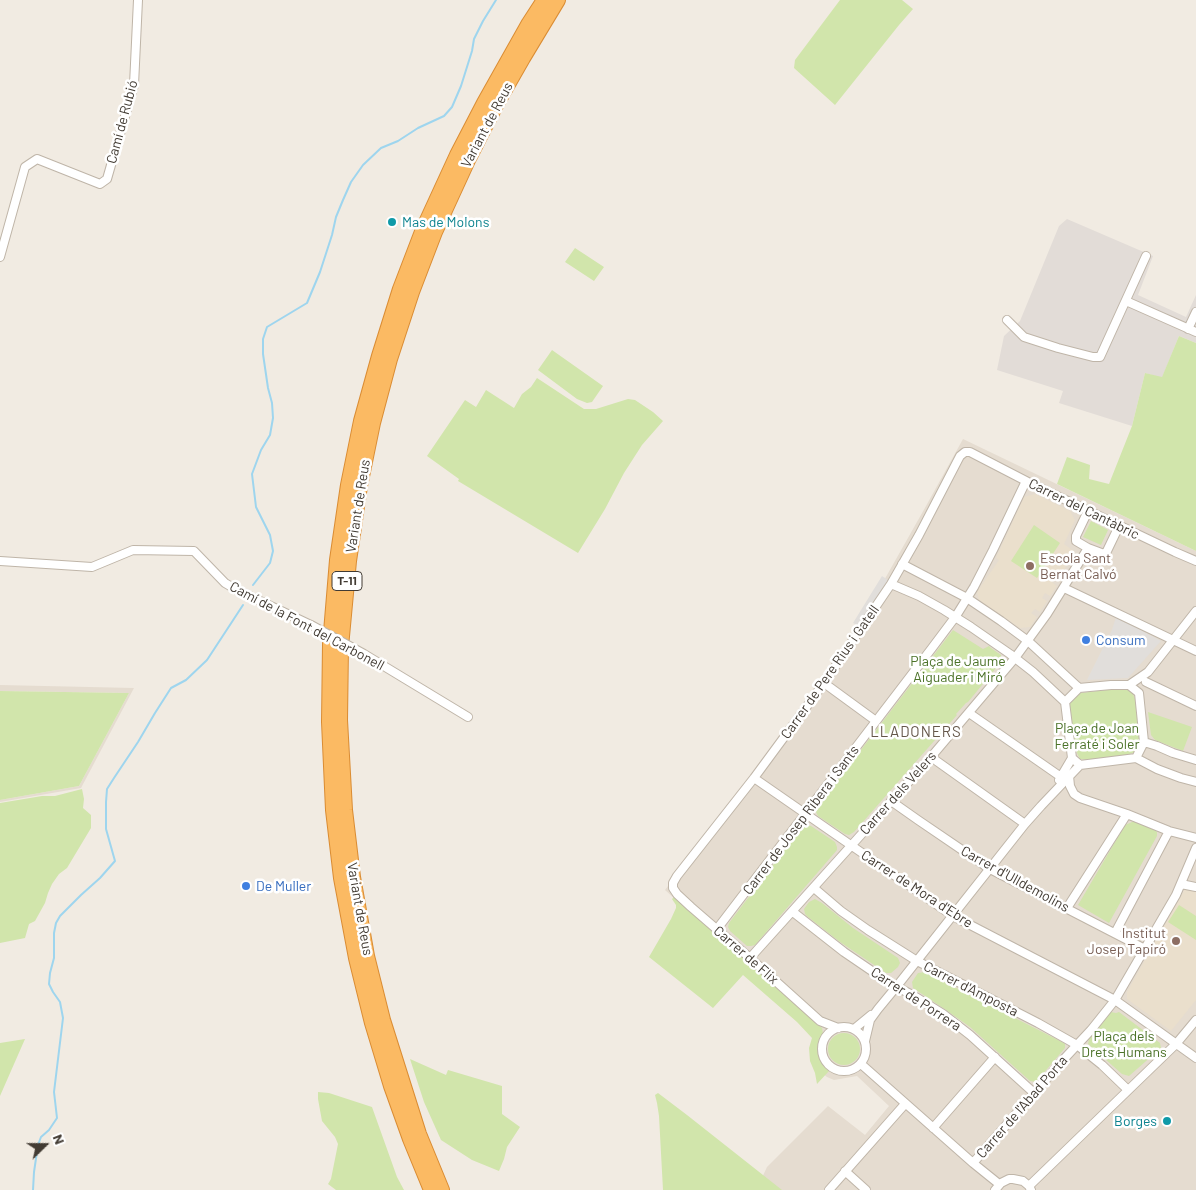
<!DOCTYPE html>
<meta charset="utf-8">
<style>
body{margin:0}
#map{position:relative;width:1196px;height:1190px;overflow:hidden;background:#f1ebe2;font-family:Barlow,sans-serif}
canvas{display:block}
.north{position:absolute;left:20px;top:1120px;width:50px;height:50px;-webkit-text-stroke:4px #fff;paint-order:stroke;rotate:68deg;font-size:14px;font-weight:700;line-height:20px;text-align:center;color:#423b33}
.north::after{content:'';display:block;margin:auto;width:18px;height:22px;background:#423b33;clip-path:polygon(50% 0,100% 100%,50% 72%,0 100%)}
</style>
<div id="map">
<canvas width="1196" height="1190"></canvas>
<div class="north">N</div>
</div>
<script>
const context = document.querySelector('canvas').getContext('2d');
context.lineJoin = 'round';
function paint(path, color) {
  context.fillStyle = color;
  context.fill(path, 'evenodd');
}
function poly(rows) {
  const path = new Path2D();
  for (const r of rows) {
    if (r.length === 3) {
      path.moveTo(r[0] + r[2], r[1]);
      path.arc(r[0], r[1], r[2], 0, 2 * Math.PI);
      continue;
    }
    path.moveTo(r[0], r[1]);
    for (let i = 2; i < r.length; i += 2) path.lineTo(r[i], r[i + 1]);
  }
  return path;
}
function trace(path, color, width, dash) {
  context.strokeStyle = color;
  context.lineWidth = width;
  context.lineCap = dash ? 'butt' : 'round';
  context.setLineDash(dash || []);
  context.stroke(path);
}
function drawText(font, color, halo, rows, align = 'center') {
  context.font = font + ' Barlow,sans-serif';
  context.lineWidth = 5;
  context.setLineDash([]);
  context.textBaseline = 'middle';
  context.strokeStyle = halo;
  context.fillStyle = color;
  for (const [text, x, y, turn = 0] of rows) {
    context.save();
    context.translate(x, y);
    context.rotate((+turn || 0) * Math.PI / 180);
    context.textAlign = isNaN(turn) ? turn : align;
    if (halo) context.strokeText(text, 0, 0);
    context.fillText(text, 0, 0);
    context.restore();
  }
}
const residential = poly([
 [963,439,1196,551,1196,1190,764,1190,760,1182,767,1167,828,1106,865,1135,889,1106,857,1076,834,1080,827,1077,821,1072,808,1020,665,890,843,653,926,506],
 [0,685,134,688,81,788,0,802,0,800,79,786,129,693,0,691]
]);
const industrial = poly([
 [1067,219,1153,256,1138,295,1186,317,1196,295,1196,343,1179,336,1162,378,1145,373,1132,426,1059,403,1063,391,997,370,1004,336,1020,321,1059,226]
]);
const education = poly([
 [1035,494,1070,511,1075,520,1064,544,1075,552,1062,573,1064,575,1061,581,1055,577,1052,582,1057,586,1050,596,1045,593,1042,598,1047,601,1040,612,1035,609,1031,613,1037,617,1030,627,1020,628,979,600,977,592,999,560,996,558,1024,497],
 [1186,887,1196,889,1196,1000,1171,1031,1127,999,1127,992]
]);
const green = poly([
 [840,0,902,0,913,9,899,25,835,105,794,68,795,60],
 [575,248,604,267,594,281,565,262],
 [1179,336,1196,343,1196,551,1057,484,1067,457,1090,465,1089,479,1109,484,1132,426,1145,373,1162,377],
 [552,350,603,386,592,402,587,403,577,399,538,370],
 [537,378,584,409,596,409,628,399,635,400,653,412,663,421,642,445,624,473,605,509,578,553,458,481,459,479,427,456,465,400,476,407,486,390,514,408,522,394,531,387],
 [1091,521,1108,530,1101,545,1083,537],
 [1034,525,1060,543,1037,578,1011,561],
 [953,630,983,649,989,646,991,648,1001,655,1001,662,968,702,966,703,956,714,957,715,854,832,849,835,845,834,818,816,816,812,817,807],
 [1123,688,1132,692,1136,701,1140,744,1135,752,1127,755,1090,760,1080,759,1077,753,1069,709,1071,699,1081,693],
 [0,691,129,693,79,786,0,800],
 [1148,712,1192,727,1183,751,1155,740,1151,735],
 [82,789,84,799,83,808,91,815,91,828,67,868,59,874,52,884,48,893,45,903,35,921,29,924,25,938,0,943,0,803,42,796,55,796],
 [1132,822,1137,822,1154,829,1157,832,1157,836,1109,923,1078,905,1125,825],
 [806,825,811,826,835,842,837,847,837,850,755,945,751,946,747,946,730,931,728,927,729,923,802,827],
 [675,896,822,1028,823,1034,819,1046,819,1053,821,1059,829,1071,817,1084,815,1073,810,1061,809,1048,812,1038,797,1022,743,975,713,1008,649,957,671,919,676,908,676,905,672,899],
 [815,899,822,903,853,928,898,958,900,963,898,967,891,973,886,973,840,942,808,917,805,914,804,909,809,902],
 [1179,905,1196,916,1196,940,1168,922],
 [925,972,1062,1042,1065,1044,1065,1048,1036,1082,1030,1081,970,1027,946,1010,913,988,912,982,918,973],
 [1111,1012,1116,1013,1119,1012,1160,1043,1161,1048,1129,1076,1122,1074,1088,1044,1089,1039],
 [844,1049,16],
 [25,1039,0,1096,0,1043],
 [410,1059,446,1075,448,1070,502,1086,502,1114,520,1127,507,1147,504,1159,499,1171,472,1160,441,1140,424,1102],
 [318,1092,329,1093,372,1107,397,1177,404,1190,336,1190,328,1184,331,1179,338,1144,335,1137,322,1121,318,1099],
 [658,1093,687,1115,782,1190,663,1190,659,1116,657,1103,655,1095]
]);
const parking = poly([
 [882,576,888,580,859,626,853,623],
 [1116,617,1161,641,1128,678,1087,680,1112,630]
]);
const stream = poly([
 [253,585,270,563,273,551,270,535,256,507,252,474,261,450,270,435,273,418,272,403,268,388,263,354,263,339,267,327,307,303,320,272,332,235,336,217,343,200,351,182,363,165,381,148,398,141,418,128,444,116,452,107,461,86,472,51,474,39,483,21,496,0],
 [33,1190,34,1172,38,1145,41,1137,49,1130,57,1118,54,1092,63,1018,60,1002,53,992,49,984,50,973,54,958,54,933,56,923,60,916,81,895,100,878,115,861,106,829,106,802,107,789,114,778,138,742,155,713,171,688,186,680,207,660,243,605]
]);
const minor = poly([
 [0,257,25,167,37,159,100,184,107,179,134,85,138,0],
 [1126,301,1196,332],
 [1007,320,1024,337,1058,348,1093,357,1100,357,1146,256],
 [1188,329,1196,312],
 [1088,511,1076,536,1076,541,1088,548,1104,554,1107,551,1119,526],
 [0,561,92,567,133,550,194,551,225,583,237,590,311,625],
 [902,564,967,598,1001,621,1028,641,1079,688],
 [891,584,919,596,944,610,971,627,1010,654,1033,672,1065,702],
 [1064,588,1196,651],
 [364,654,468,717],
 [1146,682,1196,706],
 [824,683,876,721],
 [1111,685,1129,685,1139,693,1144,742,1136,758,1080,765,1072,758,1065,702,1079,688,1111,685],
 [1129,685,1148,672,1196,611],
 [969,713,1061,777],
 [1144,742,1157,746,1173,753,1196,760],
 [931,757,1025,824],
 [1136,758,1157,769,1181,778,1196,782],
 [1069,776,1070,786,1074,794,1080,798,1127,814,1169,831,1196,838],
 [754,778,953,916,1115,1000,1196,1058],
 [1059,780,1072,758],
 [891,801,918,820,990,869,1145,949],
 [1181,884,1196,887],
 [814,888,841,911,868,930,917,961,1038,1023,1077,1045,1102,1065,1128,1090],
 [1067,908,1127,814],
 [793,912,844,952,888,982,914,996,943,1014,970,1035,1034,1093],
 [717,929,932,648,956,616,974,587,993,550,1026,481],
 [1115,933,1169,831],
 [750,958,931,757,1015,658,1047,614,1088,548],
 [844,1049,22],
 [838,1028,820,1021,750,958,691,907,677,894,673,888,673,883,677,876,754,778,824,683,891,584,919,535,960,456,965,452,970,452,1028,482,1175,552,1196,561],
 [854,1029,871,1015],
 [865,1041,870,1020,878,1009,897,986,1025,824,1041,806,1080,765],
 [861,1064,973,1163,999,1184],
 [933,1128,995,1057],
 [973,1163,1063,1060,1091,1030,1115,1000,1176,895,1196,848],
 [845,1171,866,1190],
 [1029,1186,1176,1044,1196,1020],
 [829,1190,905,1104],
 [995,1190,1001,1183,1009,1179,1013,1179,1023,1181,1029,1186,1031,1190]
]);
const motorway = poly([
 [431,1190,410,1139,391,1086,372,1023,356,958,341,878,333,810,329,722,330,644,337,560,348,485,361,421,379,356,400,289,423,229,457,155,484,103,529,23,544,0],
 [442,1190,419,1134,383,1020,367,956,353,877,345,810,340,720,341,647,349,561,360,486,373,423,390,359,412,292,435,232,469,158,495,107,523,58,558,0]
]);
const minorBridge = poly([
 [311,625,364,654]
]);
const markers = [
 [392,222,5,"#0f9aa8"],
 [1030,566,5,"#8d6e63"],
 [1086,640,5,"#3f7fe0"],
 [246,886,5,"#3f7fe0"],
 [1176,941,5,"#8d6e63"],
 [1167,1121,5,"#0f9aa8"]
];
const shields = [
 [347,581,30]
];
const shieldNames = [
 ["T-11",347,581]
];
const streetNames = [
 ["Camí de Rubió",122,122,-75],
 ["Variant de Reus",487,125,-62],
 ["Variant de Reus",358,506,-81],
 ["Carrer del Cantàbric",1084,509,26],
 ["Camí de la Font del Carbonell",307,626,28],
 ["Carrer de Pere Rius i Gatell",830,672,-55],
 ["Carrer dels Velers",898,793,-48],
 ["Carrer de Josep Ribera i Sants",801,820,-53],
 ["Carrer d'Ulldemolins",1015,879,29],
 ["Carrer de Mora d'Ebre",917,889,33],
 ["Variant de Reus",360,909,80],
 ["Carrer de Flix",746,955,41],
 ["Carrer d'Amposta",971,989,27],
 ["Carrer de Porrera",916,999,33],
 ["Carrer de l'Abad Porta",1022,1107,-49]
];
const cultureNames = [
 ["Mas de Molons",402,222],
 ["Borges",1157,1121,"right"]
];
const educationNames = [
 ["Escola Sant",1040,558],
 ["Bernat Calvó",1040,574],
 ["Institut",1166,933,"right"],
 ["Josep Tapiró",1166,949,"right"]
];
const shopNames = [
 ["Consum",1096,640],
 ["De Muller",256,886]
];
const parkNames = [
 ["Plaça de Jaume",958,661],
 ["Aiguader i Miró",958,677],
 ["Plaça de Joan",1097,728],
 ["Ferraté i Soler",1097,744],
 ["Plaça dels",1124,1036],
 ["Drets Humans",1124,1052]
];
const neighbourhoodNames = [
 ["LLADONERS",916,732]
];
paint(residential, '#e5dcd0');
paint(industrial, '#e2dcd7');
paint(education, '#eadfcc');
paint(green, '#d1e5ab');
paint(parking, '#e1dedb');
trace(stream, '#9ed5ee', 2);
trace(minor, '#bfb5a8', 10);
trace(motorway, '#da8c33', 16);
trace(minor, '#fff', 8);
trace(motorway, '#fbba63', 14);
trace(minorBridge, '#bfb5a8', 10, []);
trace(minorBridge, '#fff', 8);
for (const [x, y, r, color] of markers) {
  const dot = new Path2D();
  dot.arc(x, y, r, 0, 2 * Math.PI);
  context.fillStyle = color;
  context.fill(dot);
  trace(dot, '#fff', 2);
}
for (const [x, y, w] of shields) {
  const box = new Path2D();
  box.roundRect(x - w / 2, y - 9.5, w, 19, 4);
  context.fillStyle = '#fff';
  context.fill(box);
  trace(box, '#423b33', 1);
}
drawText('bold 12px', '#423b33', null, shieldNames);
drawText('14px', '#423b33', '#fff', streetNames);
drawText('14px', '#0d838f', '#fff', cultureNames, 'left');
drawText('14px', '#785e54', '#fff', educationNames, 'left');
drawText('14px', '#366cbe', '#fff', shopNames, 'left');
drawText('14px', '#4b7228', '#fff', parkNames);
context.letterSpacing = '1px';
drawText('15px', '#65574a', '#fff', neighbourhoodNames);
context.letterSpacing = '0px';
</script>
